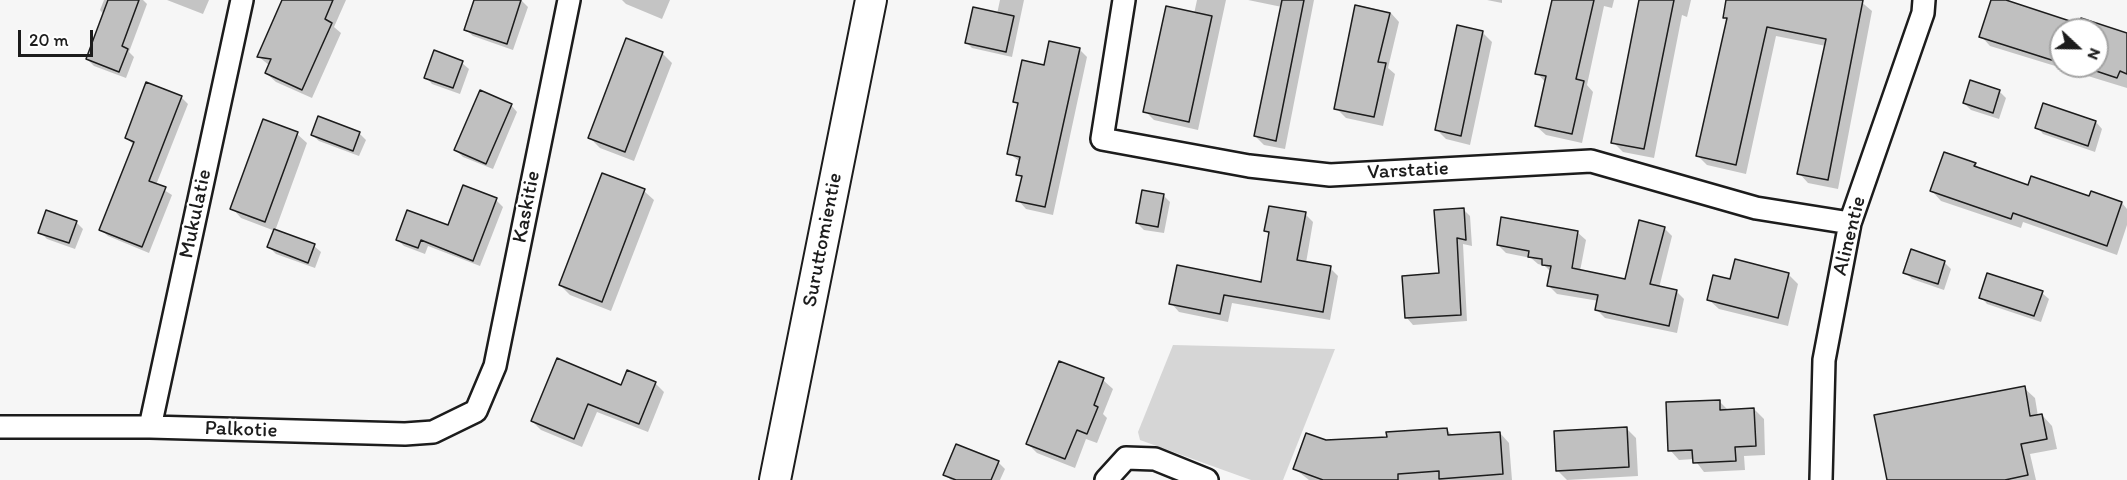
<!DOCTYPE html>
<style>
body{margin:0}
#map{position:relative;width:2127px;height:480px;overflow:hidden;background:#f6f6f6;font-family:Itim,sans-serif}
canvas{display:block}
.north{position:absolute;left:2049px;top:18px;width:60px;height:60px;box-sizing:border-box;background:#fff;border:2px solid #a4a4a4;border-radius:50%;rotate:112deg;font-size:16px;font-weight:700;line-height:24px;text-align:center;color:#1c1c1c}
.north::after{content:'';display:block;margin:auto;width:21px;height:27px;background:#1c1c1c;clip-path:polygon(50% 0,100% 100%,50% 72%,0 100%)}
.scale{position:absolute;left:18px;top:30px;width:75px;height:27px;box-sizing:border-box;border:3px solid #1c1c1c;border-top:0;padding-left:8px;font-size:18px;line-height:21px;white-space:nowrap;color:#1c1c1c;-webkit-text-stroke:4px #fff;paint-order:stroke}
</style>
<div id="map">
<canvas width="2127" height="480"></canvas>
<div class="north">N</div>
<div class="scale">20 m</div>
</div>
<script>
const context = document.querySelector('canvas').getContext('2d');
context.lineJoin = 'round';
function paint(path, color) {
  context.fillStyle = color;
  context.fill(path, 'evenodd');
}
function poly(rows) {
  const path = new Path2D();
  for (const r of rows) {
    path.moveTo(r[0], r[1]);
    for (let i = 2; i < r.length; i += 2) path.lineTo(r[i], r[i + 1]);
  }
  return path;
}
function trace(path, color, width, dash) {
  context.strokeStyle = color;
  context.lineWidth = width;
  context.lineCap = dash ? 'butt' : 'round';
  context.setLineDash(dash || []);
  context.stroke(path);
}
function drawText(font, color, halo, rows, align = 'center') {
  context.font = font + ' Itim,sans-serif';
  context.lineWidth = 4.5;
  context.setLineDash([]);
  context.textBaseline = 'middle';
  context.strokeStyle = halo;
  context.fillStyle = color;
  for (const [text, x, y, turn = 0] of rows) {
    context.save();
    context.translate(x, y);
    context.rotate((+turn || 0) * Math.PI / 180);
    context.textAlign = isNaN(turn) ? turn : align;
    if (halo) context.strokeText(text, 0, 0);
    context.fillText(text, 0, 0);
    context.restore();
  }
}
const green = poly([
 [1173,345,1335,349,1283,480,1251,480,1140,440,1138,432]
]);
const shadow = poly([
 [104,0,143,0,147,4,129,52,134,57,126,78,94,66,87,59,104,15,100,10],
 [167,0,209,0,203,14],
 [284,0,346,0,334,27,341,33,312,98,276,82,266,73,270,66,258,56],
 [475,0,521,0,528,7,513,50,473,36,466,30],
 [622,0,670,0,662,19,626,4],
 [1000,0,1024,0,1012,57,972,48,967,43,997,14],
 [1197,0,1226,0,1198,130,1154,120,1145,111,1194,14],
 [1248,0,1314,0,1285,149,1264,145,1255,136,1282,7],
 [1487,0,1502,0,1502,3],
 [1552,0,1614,0,1612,8,1604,6,1587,85,1593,92,1582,143,1546,135,1536,126,1546,83,1537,73],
 [1641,0,1691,0,1687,17,1682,15,1654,158,1623,152,1613,142],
 [1728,0,1859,0,1872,11,1838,189,1808,183,1799,173,1826,46,1776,36,1746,174,1707,165,1698,156,1728,20,1724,17],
 [1993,0,2001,0,2080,26,2127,34,2127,88,1990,46,1981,36],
 [2061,30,2097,30,2097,66,2061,66],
 [1357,5,1390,12,1399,22,1388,68,1395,74,1383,126,1346,118,1336,108],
 [1458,27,1483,33,1492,42,1470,145,1446,139,1436,129],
 [1079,49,1087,57,1053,215,1026,209,1018,200,1023,179,1018,174,1020,162,1009,153,1019,106,1014,101,1045,66],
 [662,53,672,63,634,161,600,148,590,138],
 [462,63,469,69,460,94,432,84,426,77],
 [1999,91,2006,98,1999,119,1971,110,1964,103],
 [181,97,188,104,156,185,172,195,149,253,108,236,101,230,134,145,126,138],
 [511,105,517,112,493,169,463,157,456,150],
 [2096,122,2102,129,2095,152,2043,134,2037,127],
 [359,133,366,140,359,156,319,141,312,135],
 [297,134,307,143,275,231,314,246,321,252,315,268,276,254,269,247,275,231,241,218,232,208],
 [1975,164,1981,170,2029,187,2122,203,2127,209,2127,225,2117,255,2023,222,2021,228,1941,201,1932,191],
 [644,191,654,200,611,311,570,295,560,285],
 [1163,195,1170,202,1164,233,1144,230,1137,223],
 [496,200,503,207,480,266,428,246,425,254,404,246,397,239,449,227],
 [1463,209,1470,216,1472,246,1463,244,1467,321,1413,325,1407,318,1440,275],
 [1305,214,1313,222,1306,263,1330,268,1338,276,1330,320,1232,303,1228,322,1179,312,1171,303,1262,283,1270,235,1266,231],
 [76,222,83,229,75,249,47,239,40,232],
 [1664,228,1672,236,1659,288,1676,291,1684,299,1677,333,1605,318,1597,310,1599,301,1557,294,1549,286,1551,272,1545,266,1538,264,1531,258,1506,253,1498,245,1577,232,1586,240,1580,271,1626,281],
 [1944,262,1951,269,1944,290,1912,279,1905,272],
 [1788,274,1798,284,1788,326,1719,309,1709,300,1732,281],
 [2042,293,2049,299,2041,322,1987,304,1981,297],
 [1103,380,1113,389,1103,414,1107,418,1097,443,1086,439,1075,468,1037,453,1028,444],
 [655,383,664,392,648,432,597,412,582,447,541,430,532,421,622,387],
 [2024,388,2035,398,2038,416,2042,415,2052,426,2057,449,2030,454,2036,480,1888,480],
 [1719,401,1729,411,1754,409,1764,419,1765,455,1744,456,1745,470,1704,472,1694,459,1679,460,1670,450],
 [1626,428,1636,438,1638,476,1567,480,1558,471],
 [1446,429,1454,437,1500,433,1509,443,1512,480,1309,480,1295,469,1325,441,1389,438],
 [998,462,1005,469,1000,480,951,480,945,475]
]);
const building = poly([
 [108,0,139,0,122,46,128,49,119,72,86,59,108,0],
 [282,0,333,0,325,19,332,23,302,90,265,73,271,59,257,57,282,0],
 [474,0,521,0,507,44,464,30,474,0],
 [1282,0,1304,0,1276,141,1254,136,1282,0],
 [1552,0,1594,0,1576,79,1584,81,1572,134,1535,126,1546,76,1535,74,1552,0],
 [1639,0,1674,0,1644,149,1611,143,1639,0],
 [1726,0,1863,0,1828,180,1797,174,1826,39,1767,27,1736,165,1696,156,1727,18,1723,18,1726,0],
 [1991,0,2006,0,2079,24,2081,18,2127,33,2127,74,2120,71,2117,78,2081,66,2097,66,2097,30,2061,30,2061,63,1979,37,1991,0],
 [1355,5,1390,13,1378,62,1386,63,1374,117,1334,109,1355,5],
 [1166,6,1212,16,1189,122,1143,112,1166,6],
 [973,7,1014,16,1006,52,965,43,973,7],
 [1457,25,1483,31,1461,136,1435,130,1457,25],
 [626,38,663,52,625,152,588,138,626,38],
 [1049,41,1080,48,1045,207,1016,201,1022,176,1016,175,1020,157,1007,154,1018,103,1013,102,1022,60,1044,65,1049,41],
 [434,50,463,61,453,88,424,78,434,50],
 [1970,80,2000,90,1993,113,1963,103,1970,80],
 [146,82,182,96,149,181,166,187,142,247,99,230,134,142,125,138,146,82],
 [480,90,512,104,486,164,454,150,480,90],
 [2043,103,2096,121,2088,146,2035,128,2043,103],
 [318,116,360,132,353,151,311,135,318,116],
 [263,119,298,132,265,222,230,209,263,119],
 [1944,152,1976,163,1974,166,2028,185,2031,176,2089,196,2091,191,2122,202,2107,246,2013,213,2011,219,1930,191,1944,152],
 [602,173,645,189,602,302,559,285,602,173],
 [463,185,497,198,473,261,421,240,418,248,396,240,407,210,448,225,463,185],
 [1142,190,1164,194,1158,227,1136,223,1142,190],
 [1269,206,1306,212,1297,260,1331,266,1323,312,1224,295,1220,314,1169,304,1177,265,1261,282,1269,232,1264,231,1269,206],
 [1464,208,1466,240,1457,238,1461,315,1405,318,1402,276,1439,273,1434,210,1464,208],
 [46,210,77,221,69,243,38,233,46,210],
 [1501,217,1578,231,1572,268,1625,279,1639,220,1665,227,1650,284,1677,290,1669,326,1595,310,1598,295,1547,286,1551,266,1542,265,1542,259,1528,257,1529,251,1497,245,1501,217],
 [274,229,315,244,308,263,267,247,274,229],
 [1911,249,1945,261,1938,284,1903,273,1911,249],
 [1735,259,1789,273,1778,318,1707,300,1713,275,1730,279,1735,259],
 [1987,273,2043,291,2034,316,1979,298,1987,273],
 [557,358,621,385,627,370,656,382,639,424,588,404,574,439,531,421,557,358],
 [1059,361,1104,378,1094,405,1098,407,1087,434,1077,430,1065,459,1026,444,1059,361],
 [2025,386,2030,416,2042,414,2047,439,2021,444,2028,475,2005,480,1887,480,1874,415,2025,386],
 [1720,400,1720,410,1754,408,1756,446,1735,447,1736,461,1693,463,1692,450,1668,451,1666,402,1720,400],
 [1627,427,1629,467,1556,471,1554,431,1627,427],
 [1447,428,1448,435,1500,432,1503,474,1439,479,1439,471,1398,474,1398,480,1323,480,1293,469,1306,433,1326,440,1387,437,1386,432,1447,428],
 [956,444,999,461,991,480,956,480,943,475,956,444]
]);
const street = poly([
 [1124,0,1102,139,1249,166,1330,175,1591,161,1756,208,1850,223],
 [0,427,150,427,405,434,433,432,476,411,495,366,569,0],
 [150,427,242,0],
 [1106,480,1126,458,1155,459,1207,480],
 [1821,480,1824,360,1850,223,1923,13,1924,0]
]);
const secondary = poly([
 [775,480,871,0]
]);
const streetNames = [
 ["Varstatie",1408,171,-3],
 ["Kaskitie",527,207,-79],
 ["Mukulatie",196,214,-78],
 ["Alinentie",1850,236,-76],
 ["Suruttomientie",823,240,-79],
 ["Palkotie",241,430,2]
];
paint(green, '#d6d6d6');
paint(shadow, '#0003');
paint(building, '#c0c0c0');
trace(building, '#1c1c1c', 1.5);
trace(street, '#1c1c1c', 26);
trace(secondary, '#1c1c1c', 34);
trace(street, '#fff', 21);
trace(secondary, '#fff', 30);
drawText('21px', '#1c1c1c', '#fff', streetNames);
</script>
